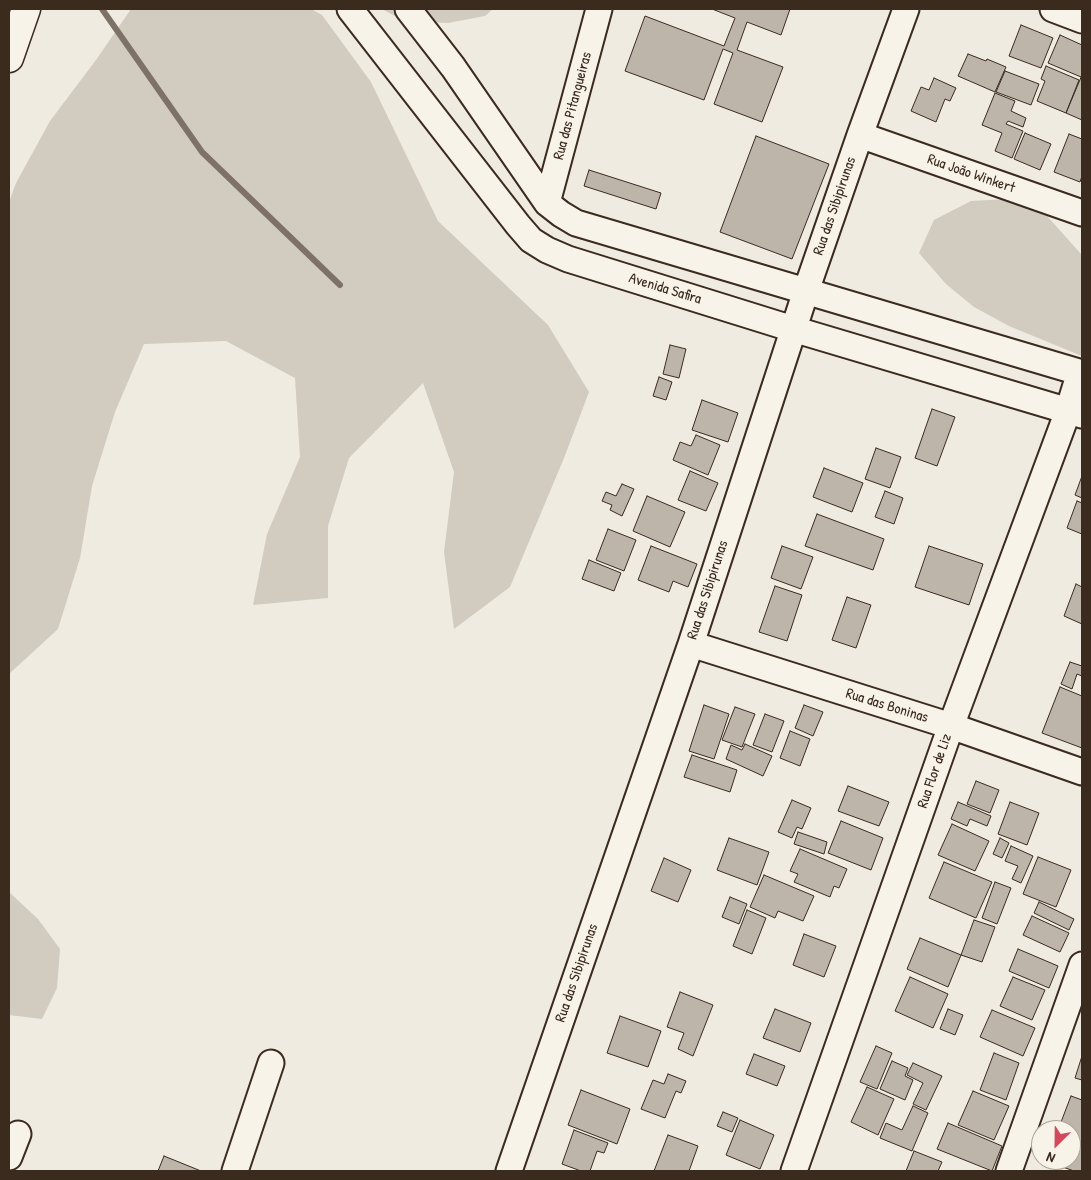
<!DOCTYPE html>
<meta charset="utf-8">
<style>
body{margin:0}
#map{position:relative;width:1091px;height:1180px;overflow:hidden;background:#efebe0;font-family:"Patrick Hand",sans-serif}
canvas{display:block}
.frame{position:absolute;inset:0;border:10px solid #3b2a1e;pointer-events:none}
.north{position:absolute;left:1031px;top:1120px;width:50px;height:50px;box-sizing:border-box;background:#f7f3e8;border:1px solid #aca397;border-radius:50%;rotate:203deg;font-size:14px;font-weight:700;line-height:20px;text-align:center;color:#3b2a1e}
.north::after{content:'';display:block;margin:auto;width:18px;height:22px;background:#d1495b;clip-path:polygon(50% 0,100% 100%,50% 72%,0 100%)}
</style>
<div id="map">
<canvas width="1091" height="1180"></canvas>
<div class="frame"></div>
<div class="north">N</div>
</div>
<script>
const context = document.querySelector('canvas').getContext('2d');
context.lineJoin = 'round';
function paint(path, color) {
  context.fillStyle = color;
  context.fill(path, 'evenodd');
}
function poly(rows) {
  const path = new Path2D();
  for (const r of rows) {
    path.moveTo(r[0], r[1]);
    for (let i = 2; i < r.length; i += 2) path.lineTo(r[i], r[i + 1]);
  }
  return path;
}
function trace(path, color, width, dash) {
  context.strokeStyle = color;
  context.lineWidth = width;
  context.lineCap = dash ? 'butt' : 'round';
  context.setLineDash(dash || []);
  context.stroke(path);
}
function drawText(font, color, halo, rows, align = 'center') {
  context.font = font + ' "Patrick Hand",sans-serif';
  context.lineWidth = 4;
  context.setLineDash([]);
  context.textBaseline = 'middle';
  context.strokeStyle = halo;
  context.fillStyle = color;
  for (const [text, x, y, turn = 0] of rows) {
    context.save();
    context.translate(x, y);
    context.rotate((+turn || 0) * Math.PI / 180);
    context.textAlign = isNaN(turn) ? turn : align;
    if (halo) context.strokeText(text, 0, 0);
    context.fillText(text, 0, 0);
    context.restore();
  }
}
const green = poly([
 [131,9,311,9,322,15,371,82,438,221,548,325,589,392,564,458,510,587,454,629,444,552,454,472,423,383,349,458,328,526,328,598,253,605,267,534,300,457,295,378,226,341,144,344,115,412,92,486,80,558,58,629,9,674,9,202,16,183,50,121,96,60],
 [382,9,493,9,485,16,448,23,404,21],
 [1008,199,1047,216,1082,255,1082,356,1009,326,974,307,946,284,919,253,934,220,971,201],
 [9,892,38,919,60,949,57,988,42,1019,9,1015]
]);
const stream = poly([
 [102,9,202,152,340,285]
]);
const building = poly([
 [712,9,790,9,781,35,747,22,737,50,783,67,762,122,714,104,733,53,723,49,704,100,625,71,645,16,724,46,735,18,712,9],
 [1021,25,1053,38,1041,68,1009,56,1021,25],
 [1060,35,1082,45,1082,74,1081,77,1048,63,1060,35],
 [968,54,986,61,987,59,1006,67,995,92,958,76,968,54],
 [1046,66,1079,80,1066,113,1037,101,1045,81,1041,79,1046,66],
 [1005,71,1039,84,1031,105,996,92,1005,71],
 [1082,75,1082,120,1066,113,1082,75],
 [934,78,956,88,950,101,945,99,936,122,911,111,921,87,929,90,934,78],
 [995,93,1015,101,1011,111,1026,118,1023,127,1008,121,1006,124,1023,131,1012,158,995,151,1002,133,982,125,995,93],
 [1025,133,1051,144,1040,170,1014,159,1025,133],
 [1069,134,1082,139,1082,176,1080,182,1054,172,1069,134],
 [756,136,829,164,792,259,720,232,756,136],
 [589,170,661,193,656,209,584,186,589,170],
 [670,345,686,349,679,378,663,374,670,345],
 [659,377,672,382,666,400,653,396,659,377],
 [702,400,738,413,728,442,692,430,702,400],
 [932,409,955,417,937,466,915,458,932,409],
 [696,435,720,445,708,475,673,460,680,442,691,446,696,435],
 [876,448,901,457,890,488,865,479,876,448],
 [824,468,863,483,852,512,813,497,824,468],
 [690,471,718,483,706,511,678,500,690,471],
 [1082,476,1082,498,1075,495,1082,476],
 [622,484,634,489,622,516,610,510,612,505,602,501,606,492,616,496,622,484],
 [885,491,903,498,894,524,875,517,885,491],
 [647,496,685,512,670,547,633,531,647,496],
 [1077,501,1082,503,1082,534,1067,528,1077,501],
 [817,514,884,539,873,570,805,546,817,514],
 [608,529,636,540,624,571,596,560,608,529],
 [651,546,697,564,688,587,673,581,669,592,638,580,651,546],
 [782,546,813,557,801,589,771,578,782,546],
 [929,546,983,564,969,605,915,587,929,546],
 [589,560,621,573,614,591,582,579,589,560],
 [1076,584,1082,587,1082,624,1064,616,1076,584],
 [775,586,802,595,787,641,759,632,775,586],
 [847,597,871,605,856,648,832,640,847,597],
 [1070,662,1082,666,1082,676,1077,674,1072,689,1061,684,1070,662],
 [1060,687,1082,696,1082,748,1042,733,1060,687],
 [704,705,729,714,714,759,689,751,704,705],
 [804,705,823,712,813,736,795,728,804,705],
 [735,707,755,714,742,747,722,740,735,707],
 [765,714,784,721,772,752,753,745,765,714],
 [790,731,810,739,800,766,780,758,790,731],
 [745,744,772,756,763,776,726,759,731,745,742,750,745,744],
 [692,755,737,770,730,792,684,777,692,755],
 [976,781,999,790,990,813,967,804,976,781],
 [848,786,889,802,879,826,838,811,848,786],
 [792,800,811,808,802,829,797,827,792,838,778,832,792,800],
 [958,802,991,816,987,826,970,819,967,826,951,819,958,802],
 [1010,802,1039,813,1027,845,998,834,1010,802],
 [841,821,883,838,871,870,828,853,841,821],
 [952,824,989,841,975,871,938,855,952,824],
 [798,832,827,842,824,854,794,844,798,832],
 [729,838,769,852,757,885,717,870,729,838],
 [1000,838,1009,843,1002,858,993,854,1000,838],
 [1011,846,1033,856,1021,883,1012,879,1018,866,1005,861,1011,846],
 [800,849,847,869,839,888,834,886,830,897,794,882,798,874,790,871,800,849],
 [1038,857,1071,870,1056,907,1023,894,1038,857],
 [664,858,691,870,678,902,651,891,664,858],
 [944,862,992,882,976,918,929,898,944,862],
 [764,875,814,896,803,921,778,911,775,918,750,907,764,875],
 [995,882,1011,888,997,924,982,918,995,882],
 [730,897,747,904,739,924,722,917,730,897],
 [1039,902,1074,919,1069,930,1034,913,1039,902],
 [747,910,766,918,752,954,733,946,747,910],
 [1032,916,1069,933,1060,952,1023,935,1032,916],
 [974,920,995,927,982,962,961,955,974,920],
 [804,934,836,946,824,977,793,965,804,934],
 [920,938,961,955,948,987,907,969,920,938],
 [1018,949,1058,966,1049,988,1009,971,1018,949],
 [910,977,948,994,933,1028,895,1011,910,977],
 [1013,977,1045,990,1032,1020,1000,1006,1013,977],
 [680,992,713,1005,693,1056,678,1049,684,1033,667,1027,680,992],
 [775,1009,811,1023,800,1052,763,1038,775,1009],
 [948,1009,963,1015,955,1035,940,1029,948,1009],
 [992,1010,1035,1028,1023,1056,980,1037,992,1010],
 [620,1016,661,1031,648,1067,607,1053,620,1016],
 [876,1046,892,1053,877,1089,860,1082,876,1046],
 [994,1053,1019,1063,1006,1100,980,1090,994,1053],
 [754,1054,785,1066,777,1086,746,1074,754,1054],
 [1082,1056,1082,1080,1075,1078,1082,1056],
 [892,1061,908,1068,905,1076,913,1080,905,1100,880,1089,892,1061],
 [913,1063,942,1076,926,1110,913,1104,923,1083,907,1075,913,1063],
 [668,1074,686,1081,681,1093,676,1091,665,1118,641,1109,653,1080,664,1084,668,1074],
 [867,1087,894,1099,878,1135,851,1122,867,1087],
 [581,1090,630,1109,617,1144,568,1125,581,1090],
 [973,1091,1009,1106,994,1140,958,1125,973,1091],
 [1071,1096,1082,1100,1082,1143,1071,1138,1071,1130,1058,1130,1071,1096],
 [913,1106,928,1113,912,1151,880,1138,886,1123,902,1130,913,1106],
 [723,1112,738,1118,732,1132,717,1126,723,1112],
 [740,1120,774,1135,760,1169,726,1155,740,1120],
 [948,1123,1002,1146,992,1171,937,1149,948,1123],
 [574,1130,608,1143,604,1153,597,1151,590,1171,581,1171,562,1164,574,1130],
 [668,1135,698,1146,689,1171,654,1171,668,1135],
 [1071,1142,1082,1147,1082,1171,1074,1171,1060,1166,1062,1160,1071,1160,1071,1142],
 [914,1151,942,1162,938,1171,906,1171,914,1151],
 [164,1156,201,1171,158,1171,164,1156]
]);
const minor = poly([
 [350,9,518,225,531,240,547,250,568,259,793,329,1082,415],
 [408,9,453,67,547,203,561,214,576,223,1082,373],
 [1053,9,1082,20],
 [860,135,1082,213],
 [547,203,599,9],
 [691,644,951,726,1082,772],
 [9,1157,18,1134],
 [235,1171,271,1063],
 [509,1171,691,644,806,291,860,135,906,9],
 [794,1171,951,726,1068,411,1080,372],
 [1009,1171,1082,965]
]);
const tertiary = poly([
 [9,58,26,9]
]);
const streetNames = [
 ["Rua das Pitangueiras",573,106,-75],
 ["Rua João Winkert",971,174,19],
 ["Rua das Sibipirunas",835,206,-71],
 ["Avenida Safira",665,289,17],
 ["Rua das Sibipirunas",708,590,-72],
 ["Rua das Boninas",887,706,17],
 ["Rua Flor de Liz",935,771,-71],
 ["Rua das Sibipirunas",577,973,-71]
];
paint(green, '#d1cbc0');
trace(stream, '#7e7266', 6);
paint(building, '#bdb5aa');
trace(building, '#3b2a1e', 1);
trace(minor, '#3b2a1e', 29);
trace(tertiary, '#3b2a1e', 31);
trace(minor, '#f7f3e8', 25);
trace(tertiary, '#f7f3e8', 28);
drawText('15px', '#3b2a1e', '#f7f3e8', streetNames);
</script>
